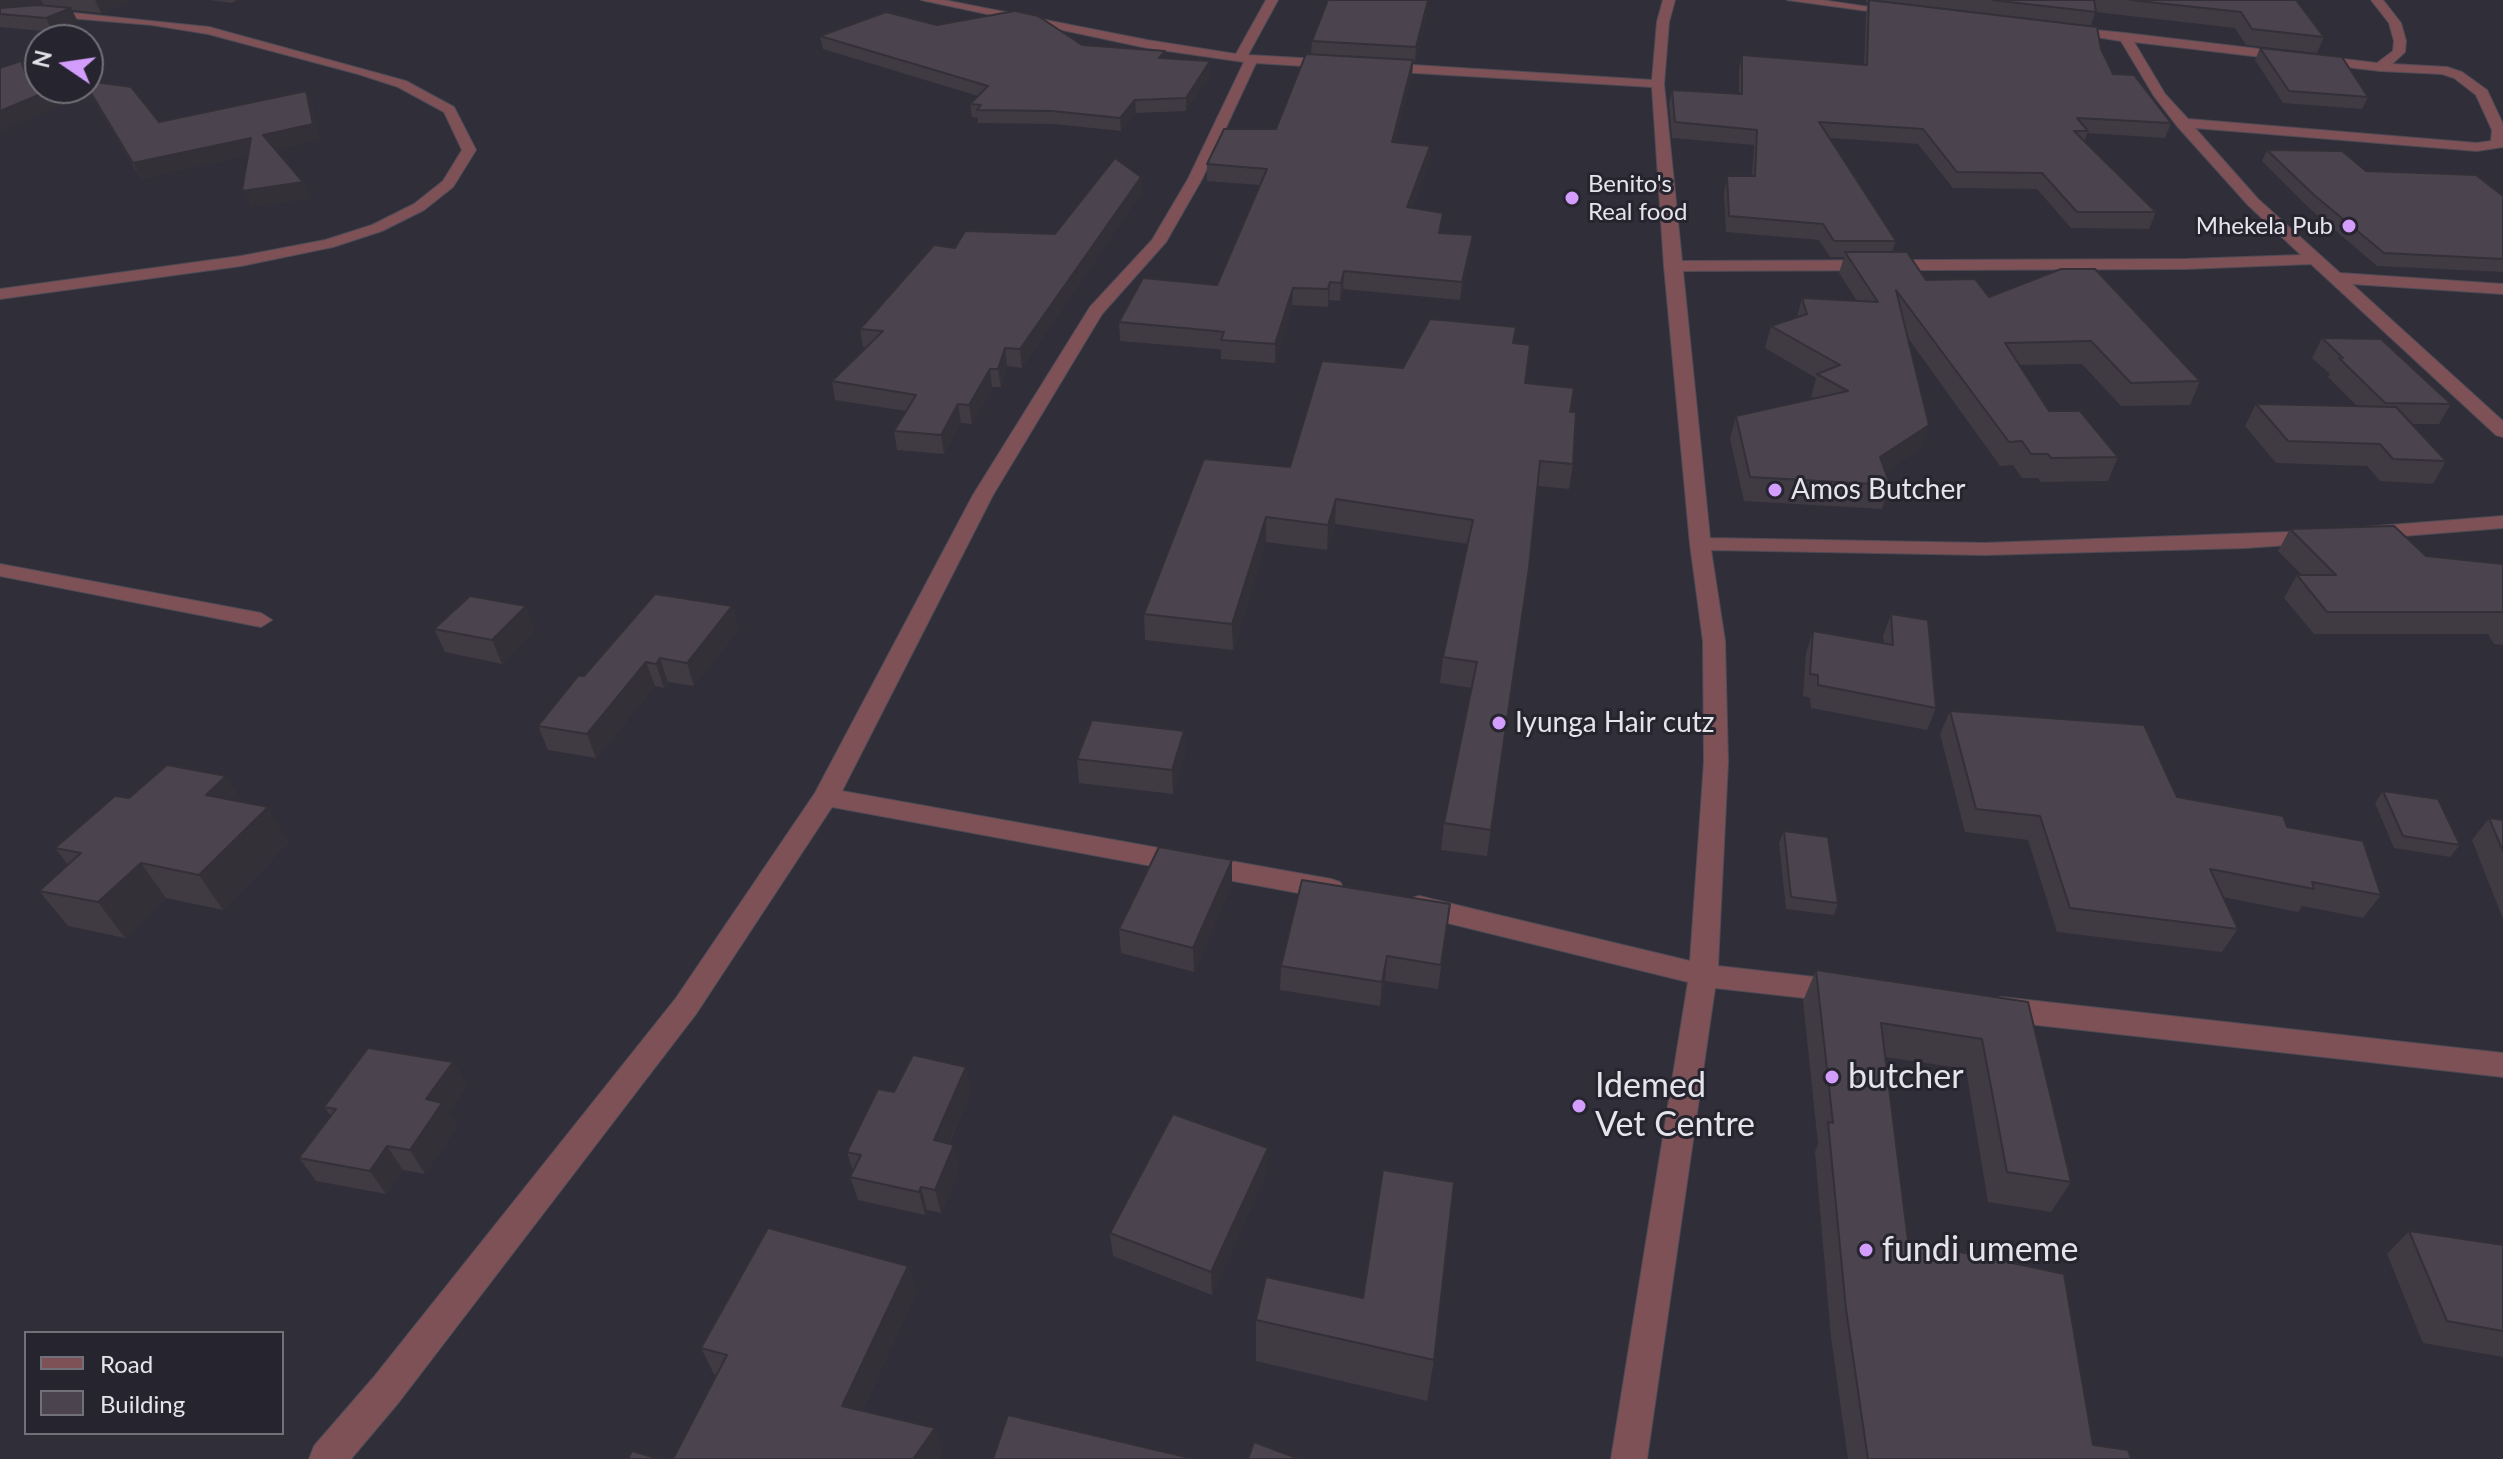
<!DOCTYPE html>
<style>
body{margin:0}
#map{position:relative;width:2503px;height:1459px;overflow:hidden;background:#302e39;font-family:Lato,sans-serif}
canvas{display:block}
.legend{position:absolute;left:24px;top:1331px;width:260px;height:104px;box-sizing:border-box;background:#26242e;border:2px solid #72717a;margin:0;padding:10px 14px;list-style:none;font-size:24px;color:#e5e4eb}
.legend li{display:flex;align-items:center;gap:16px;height:40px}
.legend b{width:40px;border:2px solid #72717a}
.north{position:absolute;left:24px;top:24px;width:80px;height:80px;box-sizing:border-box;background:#26242e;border:2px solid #72717a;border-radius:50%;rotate:283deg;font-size:22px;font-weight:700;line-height:32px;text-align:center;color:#e5e4eb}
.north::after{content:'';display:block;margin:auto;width:28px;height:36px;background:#d29dfd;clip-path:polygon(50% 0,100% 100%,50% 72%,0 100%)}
</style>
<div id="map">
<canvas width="2503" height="1459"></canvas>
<ul class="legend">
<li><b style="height:10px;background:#7e5157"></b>Road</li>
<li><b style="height:22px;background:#4b444e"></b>Building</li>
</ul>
<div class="north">N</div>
</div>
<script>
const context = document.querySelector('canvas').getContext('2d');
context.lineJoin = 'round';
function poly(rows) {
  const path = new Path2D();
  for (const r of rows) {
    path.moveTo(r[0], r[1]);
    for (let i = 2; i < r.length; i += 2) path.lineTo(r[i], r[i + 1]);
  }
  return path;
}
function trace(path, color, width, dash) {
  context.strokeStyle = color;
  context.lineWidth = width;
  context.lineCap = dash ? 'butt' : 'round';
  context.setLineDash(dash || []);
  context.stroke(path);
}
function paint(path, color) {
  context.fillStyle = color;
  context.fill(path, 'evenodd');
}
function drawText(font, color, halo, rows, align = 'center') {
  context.font = font + ' Lato,sans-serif';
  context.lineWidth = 6;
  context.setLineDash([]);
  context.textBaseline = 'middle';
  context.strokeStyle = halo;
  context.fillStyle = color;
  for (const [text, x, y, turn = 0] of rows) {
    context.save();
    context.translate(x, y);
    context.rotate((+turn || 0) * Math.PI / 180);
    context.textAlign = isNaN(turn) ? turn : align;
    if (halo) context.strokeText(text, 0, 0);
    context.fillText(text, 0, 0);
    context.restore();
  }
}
const street = poly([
 [921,0,944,0,1147,40,1236,54,1266,0,1278,0,1248,55,1336,60,1342,64,1336,68,1256,63,1202,179,1166,242,1102,314,993,495,842,791,1331,879,1340,882,1344,889,1340,896,1331,899,832,807,696,1014,399,1402,351,1459,309,1459,314,1446,373,1378,676,998,815,793,973,495,1090,307,1152,240,1188,179,1244,62,1147,48,921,0],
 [1663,0,1675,0,1669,22,1664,84,1682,261,2186,259,2301,255,2248,205,2177,126,2154,96,2121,41,2059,31,2065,27,2125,33,2377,63,2393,51,2394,41,2389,23,2371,0,2383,0,2401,23,2406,41,2405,52,2392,64,2447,67,2462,72,2487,90,2503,124,2503,147,2477,151,2195,128,2258,199,2340,273,2503,284,2503,294,2352,284,2503,421,2503,437,2496,435,2311,264,2186,269,1683,271,1710,538,1984,543,2317,531,2327,537,2317,543,2245,548,1984,555,1711,550,1725,641,1728,762,1718,966,1841,980,1851,983,1855,991,1851,999,1841,1002,1715,988,1647,1459,1611,1459,1688,982,1419,916,1409,913,1405,906,1409,899,1419,896,1690,961,1704,762,1703,641,1690,544,1664,266,1652,87,1381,71,1375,67,1381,63,1652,80,1657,22,1663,0],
 [2134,42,2380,71,2442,74,2454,78,2476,95,2492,130,2491,141,2477,143,2188,119,2165,94,2134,42],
 [1787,0,1822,0,1903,12,1897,15,1787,0],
 [45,10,209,27,406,81,454,107,476,150,453,187,424,210,382,231,333,247,241,266,0,299,0,289,241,256,325,240,372,225,414,204,443,181,462,150,444,112,398,87,358,74,208,34,152,25,45,16,0,20,0,14,45,10],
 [2503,516,2503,528,2365,539,2355,533,2365,527,2503,516],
 [0,564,261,613,272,620,261,627,0,576,0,564],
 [2001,997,2503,1053,2503,1077,2001,1021,1991,1017,1987,1009,1991,1001,2001,997]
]);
const wall = poly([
 [0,0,133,0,101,13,72,10,78,22,53,32,0,27],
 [209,0,237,0,232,3],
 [1428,0,1427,15,1415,62,1413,62,1412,75,1395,142,1430,146,1429,162,1412,208,1441,233,1473,235,1471,252,1460,300,1343,289,1340,301,1329,300,1328,307,1292,305,1275,363,1221,359,1221,350,1216,349,1120,341,1119,322,1217,285,1260,185,1207,181,1207,164,1276,129,1311,54,1312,41],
 [1866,0,2296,0,2324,37,2317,53,2246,45,2235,28,2095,12,2091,26,2113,74,2171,123,2165,138,2087,133,2085,141,2156,212,2149,229,2071,228,2037,189,1953,188,1918,144,1830,138,1896,241,1892,252,1926,280,1989,297,2200,381,2190,405,2121,406,2082,364,2019,365,2049,411,2118,457,2108,481,2041,482,2038,478,2022,478,2013,465,2000,466,1908,338,1921,448,1885,472,1890,485,1882,509,1744,501,1730,439,1736,416,1813,398,1811,397,1816,378,1765,348,1771,326,1797,317,1802,298,1857,301,1839,273,1844,257,1830,257,1819,240,1726,232,1724,192,1727,176,1752,176,1754,145,1672,138,1669,104,1672,90,1739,94,1739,70,1742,55,1864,64,1866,13,1868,2,1866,2],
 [820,36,1082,45,1165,58,1210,74,1186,111,1136,113,1121,131,1054,124,978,123,978,118,972,117,970,104,978,96,823,49],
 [2260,48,2368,97,2362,109,2283,103,2255,60],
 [87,88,159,122,306,91,312,106,319,140,275,149,303,182,310,198,249,207,248,155,141,179],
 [2267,150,2366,171,2503,196,2503,272,2377,266,2308,207,2262,161],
 [1141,193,1022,368,1007,366,1001,387,992,387,972,424,961,423,944,454,897,450,894,431,906,411,835,400,832,381,866,347,863,347,860,329],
 [2322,338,2451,404,2439,424,2411,424,2446,461,2433,484,2380,481,2367,466,2276,463,2245,426,2256,404,2357,406,2328,377,2330,374,2312,358],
 [1514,343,1525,383,1570,412,1573,464,1569,489,1538,486,1487,856,1441,850,1444,823,1472,688,1440,683,1443,657,1468,544,1335,524,1327,550,1266,542,1233,650,1145,640,1144,614,1290,467,1403,368],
 [2290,529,2426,556,2503,564,2503,645,2494,644,2488,634,2314,634,2284,598,2297,575,2302,575,2278,551],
 [732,606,739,629,694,686,668,682,664,688,655,686,596,758,548,750,538,726,584,676],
 [1891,614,1936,708,1927,730,1811,708,1810,698,1803,696,1806,653,1813,631,1884,644,1883,636],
 [434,629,535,630,502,664,445,652],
 [1950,711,2177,797,2287,827,2381,895,2363,918,2302,906,2298,912,2223,897,2238,929,2222,952,2057,932,2028,840,1965,832,1940,734],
 [1184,731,1185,755,1173,794,1079,783,1077,759],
 [226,776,242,802,289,842,223,910,166,898,125,938,68,926,39,891,68,865,55,848,129,798],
 [2383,791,2460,845,2450,857,2394,848,2375,803],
 [2489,818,2503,820,2503,919,2472,840],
 [1784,831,1838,903,1834,915,1786,909,1779,843],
 [1232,884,1194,972,1121,953,1119,929],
 [1450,904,1438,989,1385,981,1380,1006,1280,990,1281,966],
 [1816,970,2028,1002,2071,1182,2051,1212,1988,1202,1966,1069,1885,1057,1908,1241,2093,1445,2131,1459,1848,1459,1831,1337,1815,1152,1818,1144,1803,1001],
 [453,1062,467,1086,448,1113,457,1127,425,1174,403,1170,386,1194,316,1181,299,1158,331,1116,324,1107],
 [966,1067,971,1091,949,1144,960,1168,941,1213,927,1210,925,1215,858,1200,850,1177,853,1171,847,1152,894,1092],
 [1267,1172,1212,1295,1113,1256,1110,1233],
 [2409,1231,2503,1245,2503,1357,2423,1343,2387,1254],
 [908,1266,916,1293,862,1410,943,1453,714,1374,701,1348],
 [1363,1298,1434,1360,1427,1401,1256,1361,1256,1320]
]);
const shadedWall = poly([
 [0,0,41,0,45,7,0,14],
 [95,0,133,0,101,13],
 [1428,0,1427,15,1415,62,1416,47],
 [71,8,78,22,53,32,46,18],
 [1413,60,1412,75,1391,158,1392,142],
 [1210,61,1210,74,1186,111,1186,98],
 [55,88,83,88,86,95,0,132,0,111],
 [306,91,312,106,319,140,270,150,263,135],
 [1135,100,1136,113,1121,131,1120,118],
 [251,138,257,153,141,179,133,163],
 [1430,146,1429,162,1406,224,1407,207],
 [1141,177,1141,193,1022,368,1020,349],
 [303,182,310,198,249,207,242,191],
 [1473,235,1471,252,1460,300,1462,282],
 [1344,271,1343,289,1340,301,1341,283],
 [1330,282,1329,300,1328,307,1328,289],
 [1293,288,1292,305,1275,363,1275,344],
 [1005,348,1007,366,1001,387,998,369],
 [990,369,992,387,972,424,969,405],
 [958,404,961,423,944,454,941,435],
 [1929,425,1921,448,1872,481,1880,457],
 [1336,499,1335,524,1327,550,1328,525],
 [1266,517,1266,542,1233,650,1232,624],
 [526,606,535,630,502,664,492,640],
 [732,606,739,629,694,686,687,663],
 [660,658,668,682,664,688,656,664],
 [646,662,655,686,596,758,587,734],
 [1184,731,1185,755,1173,794,1172,770],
 [226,776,248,811,206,795],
 [268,807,289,842,223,910,199,875],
 [1232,860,1232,884,1194,972,1193,948],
 [141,863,166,898,125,938,98,902],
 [1387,956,1385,981,1380,1006,1382,982],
 [453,1062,467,1086,448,1113,457,1127,425,1174,410,1150,426,1099],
 [966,1067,971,1091,940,1164,934,1140],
 [954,1145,960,1168,941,1213,935,1190],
 [387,1146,403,1170,386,1194,370,1171],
 [1268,1148,1267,1172,1212,1295,1211,1272],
 [921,1187,927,1210,925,1215,919,1192],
 [908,1266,916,1293,852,1431,842,1406],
 [935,1428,943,1453,939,1459,913,1459]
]);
const building = poly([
 [1328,0,1428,0,1416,47,1312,41,1328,0],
 [1869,0,2097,27,2101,49,2113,74,2134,75,2171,123,2077,118,2088,131,2074,131,2156,212,2077,212,2042,173,1957,172,1923,129,1819,122,1896,241,1834,241,1823,224,1729,216,1727,176,1755,176,1757,130,1675,122,1672,90,1742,94,1742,55,1867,65,1869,0],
 [1992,0,2094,0,2096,12,1992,0],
 [2130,0,2296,0,2324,37,2252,29,2241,12,2130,0],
 [38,5,71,8,46,18,0,14,0,8,38,5],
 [1015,11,1038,16,1082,45,1165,51,1159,58,1210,61,1186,98,1135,100,1120,118,1052,111,977,110,981,105,970,104,988,86,820,36,886,12,937,25,1015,11],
 [2260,48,2342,57,2368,97,2289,91,2260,48],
 [1306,54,1413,60,1392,142,1430,146,1407,207,1443,213,1439,233,1473,235,1462,282,1344,271,1341,283,1330,282,1328,289,1293,288,1275,344,1221,340,1224,332,1216,331,1119,322,1143,278,1217,285,1267,169,1207,164,1224,129,1276,129,1306,54],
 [21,61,25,72,40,74,40,88,55,88,0,111,0,68,21,61],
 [88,81,131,87,159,122,306,91,313,124,263,135,303,182,242,191,251,138,133,163,88,88,88,81],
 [2267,150,2342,151,2366,171,2476,175,2503,196,2503,259,2384,253,2314,195,2267,150],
 [1115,158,1141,177,1020,349,1005,348,998,369,990,369,969,405,958,404,941,435,894,431,916,395,832,381,883,331,860,329,934,245,955,248,965,231,1055,234,1115,158],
 [1845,252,1907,252,1926,280,1975,279,1989,297,2061,269,2095,269,2200,381,2131,383,2091,341,2005,343,2049,411,2080,411,2118,457,2051,458,2048,454,2031,454,2022,441,2009,442,1896,290,1929,425,1880,457,1890,485,1750,477,1736,416,1848,391,1817,374,1840,365,1771,326,1807,314,1802,298,1878,302,1845,252],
 [1430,319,1516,327,1513,343,1530,345,1525,383,1574,388,1570,412,1576,412,1573,464,1540,461,1529,568,1491,830,1444,823,1477,662,1443,657,1473,520,1336,499,1328,525,1266,517,1232,624,1144,614,1204,459,1290,467,1322,361,1403,368,1430,319],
 [2322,338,2381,339,2451,404,2385,403,2339,358,2343,358,2322,338],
 [2256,404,2396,407,2446,461,2393,459,2380,444,2288,441,2256,404],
 [2394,526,2426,556,2503,564,2503,612,2327,612,2297,575,2336,575,2290,529,2394,526],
 [655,594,732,606,687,663,660,658,656,664,646,662,587,734,538,726,578,676,584,676,655,594],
 [470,596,526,606,492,640,434,629,470,596],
 [1891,614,1928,620,1936,708,1818,685,1818,675,1810,674,1813,631,1893,645,1891,614],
 [1950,711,2144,725,2177,797,2283,816,2287,827,2363,841,2381,895,2312,882,2314,889,2210,869,2238,929,2070,908,2040,816,1976,809,1950,711],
 [1092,720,1184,731,1172,770,1077,759,1092,720],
 [167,765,226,776,206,795,268,807,199,875,141,863,98,902,39,891,81,853,55,848,115,796,129,798,167,765],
 [2383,791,2438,799,2460,845,2403,836,2383,791],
 [2489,818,2503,820,2503,851,2489,818],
 [1784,831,1828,837,1838,903,1791,897,1784,831],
 [1159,847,1232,860,1193,948,1119,929,1159,847],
 [1302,880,1450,904,1441,965,1387,956,1382,982,1281,966,1302,880],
 [1816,970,2028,1002,2071,1182,2007,1172,1982,1039,1881,1023,1908,1241,2064,1274,2093,1445,2128,1450,2131,1459,1868,1459,1846,1309,1828,1122,1833,1123,1816,970],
 [368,1048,453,1062,426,1099,442,1103,410,1150,387,1146,370,1171,299,1158,336,1109,324,1107,368,1048],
 [913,1055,966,1067,934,1140,954,1145,935,1190,921,1187,919,1192,850,1177,861,1155,847,1152,878,1089,894,1092,913,1055],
 [1173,1114,1268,1148,1211,1272,1110,1233,1173,1114],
 [1383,1170,1454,1182,1434,1360,1256,1320,1266,1277,1363,1298,1383,1170],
 [768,1228,908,1266,842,1406,935,1428,913,1459,673,1459,727,1355,701,1348,768,1228],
 [2409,1231,2503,1245,2503,1331,2447,1321,2409,1231],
 [1008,1415,1194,1459,993,1459,1008,1415],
 [1254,1442,1299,1459,1248,1459,1254,1442],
 [632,1451,659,1459,628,1459,632,1451]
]);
const markers = [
 [1572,198,8,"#d29dfd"],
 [2349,226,8,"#d29dfd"],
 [1775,490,8,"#d29dfd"],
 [1499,723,8,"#d29dfd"],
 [1832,1077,8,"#d29dfd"],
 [1579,1106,8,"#d29dfd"],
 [1866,1250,8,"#d29dfd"]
];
const farPoinames = [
 ["Benito's",1588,184],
 ["Real food",1588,212],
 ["Mhekela Pub",2333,226,"right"]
];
const poiNames = [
 ["Amos Butcher",1791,490],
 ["Iyunga Hair cutz",1515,723]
];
const nearPoinames = [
 ["butcher",1848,1077],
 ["Idemed",1595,1086],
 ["Vet Centre",1595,1125],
 ["fundi umeme",1882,1250]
];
trace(street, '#4d4b55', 2);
paint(street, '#7e5157');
paint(wall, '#403a43');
paint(shadedWall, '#343037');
paint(building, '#4b444e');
trace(building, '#343037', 2);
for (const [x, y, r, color] of markers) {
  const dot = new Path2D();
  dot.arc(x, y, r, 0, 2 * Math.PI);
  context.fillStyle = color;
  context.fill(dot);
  trace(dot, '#26242e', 3);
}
drawText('24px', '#e5e4eb', '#26242e', farPoinames, 'left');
drawText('28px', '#e5e4eb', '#26242e', poiNames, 'left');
drawText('34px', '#e5e4eb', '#26242e', nearPoinames, 'left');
</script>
